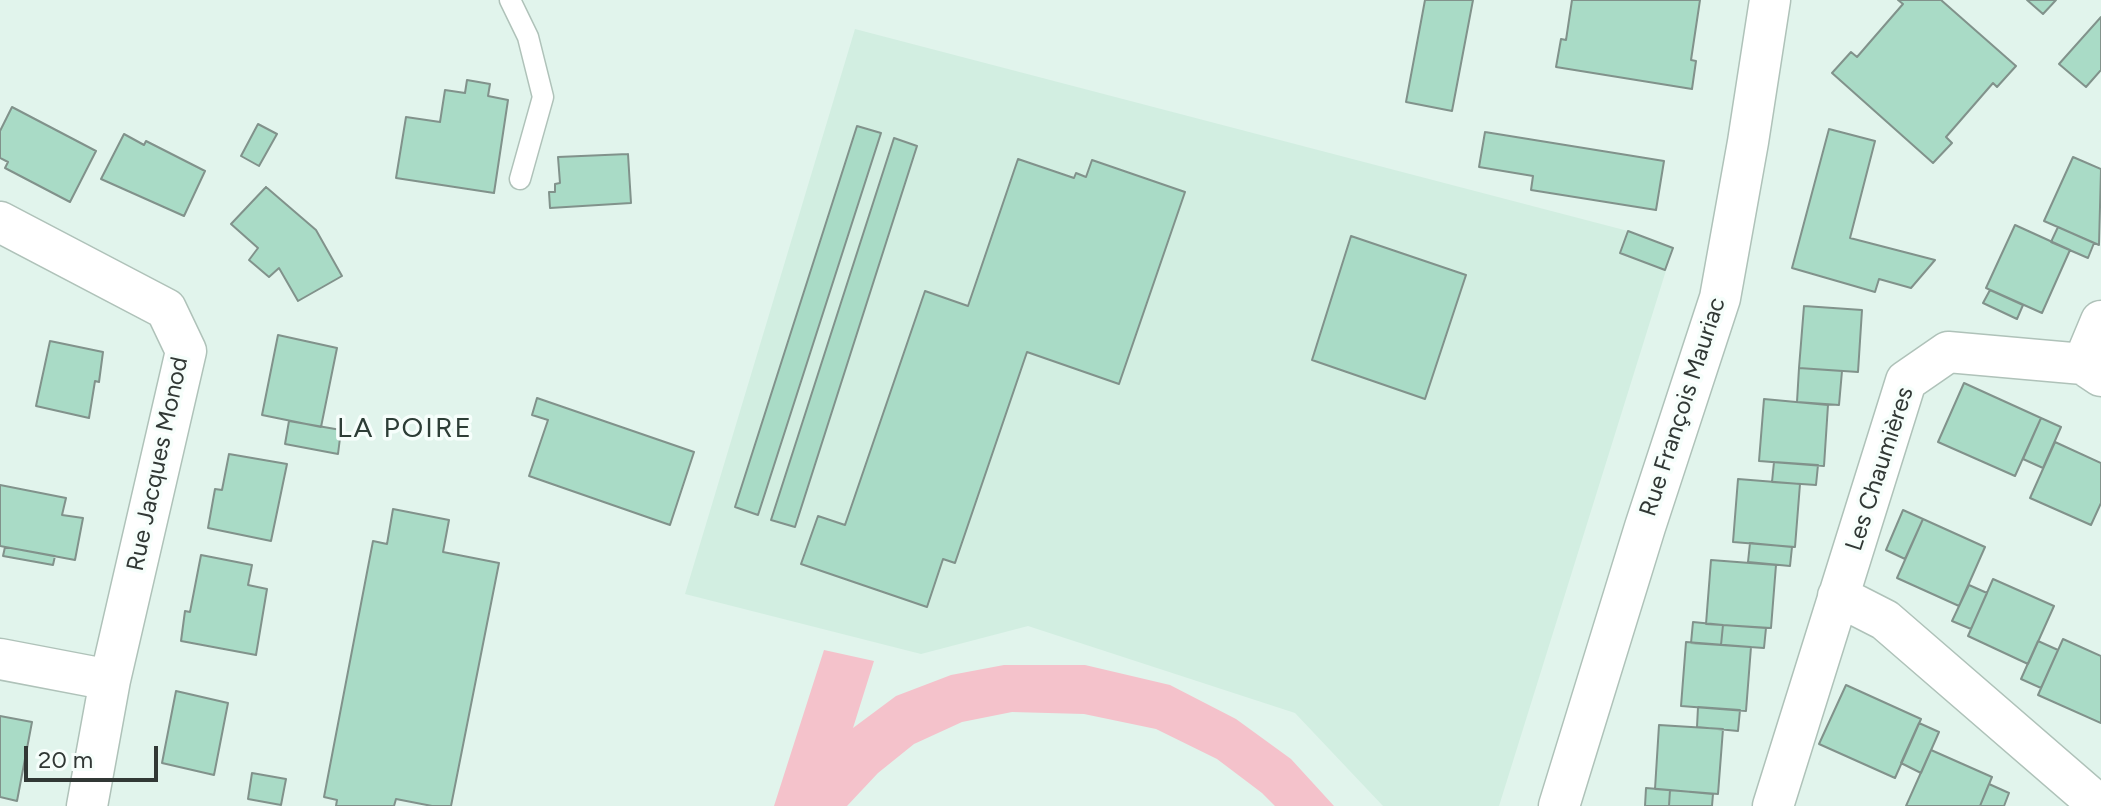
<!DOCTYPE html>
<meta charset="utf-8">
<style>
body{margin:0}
#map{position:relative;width:2101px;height:806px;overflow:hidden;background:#e1f4ec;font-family:Figtree,sans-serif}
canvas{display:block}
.scale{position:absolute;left:24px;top:746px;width:134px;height:36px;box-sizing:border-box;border:4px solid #313835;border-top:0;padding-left:10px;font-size:24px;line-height:28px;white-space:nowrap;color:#313835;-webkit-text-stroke:6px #f6fefb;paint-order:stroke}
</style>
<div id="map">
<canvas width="2101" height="806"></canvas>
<div class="scale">20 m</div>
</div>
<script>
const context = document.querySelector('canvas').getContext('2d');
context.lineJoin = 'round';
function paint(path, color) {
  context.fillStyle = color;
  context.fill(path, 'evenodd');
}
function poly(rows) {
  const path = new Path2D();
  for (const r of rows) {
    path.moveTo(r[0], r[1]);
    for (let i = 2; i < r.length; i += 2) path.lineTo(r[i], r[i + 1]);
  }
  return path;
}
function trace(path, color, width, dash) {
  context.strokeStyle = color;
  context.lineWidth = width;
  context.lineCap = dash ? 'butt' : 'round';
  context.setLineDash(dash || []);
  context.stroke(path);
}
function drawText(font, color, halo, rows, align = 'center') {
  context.font = font + ' Figtree,sans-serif';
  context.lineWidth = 7;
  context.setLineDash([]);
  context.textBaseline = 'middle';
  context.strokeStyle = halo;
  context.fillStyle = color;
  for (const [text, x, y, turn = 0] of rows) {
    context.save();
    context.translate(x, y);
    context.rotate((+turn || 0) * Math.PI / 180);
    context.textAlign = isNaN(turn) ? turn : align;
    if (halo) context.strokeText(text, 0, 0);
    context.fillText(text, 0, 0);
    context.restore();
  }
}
const built = poly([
 [855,29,1628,231,1673,248,1499,806,1383,806,1295,713,1028,626,921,654,685,594]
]);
const green = poly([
 [824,650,874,661,853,728,896,696,951,675,1004,665,1085,665,1170,685,1236,719,1291,759,1334,806,1275,806,1262,793,1217,759,1156,729,1084,714,1012,712,962,722,914,744,878,773,847,806,774,806]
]);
const building = poly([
 [1425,0,1473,0,1452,111,1406,102,1425,0],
 [1572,0,1700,0,1691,60,1696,61,1692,89,1556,67,1561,39,1566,40,1572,0],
 [1898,0,1941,0,2016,66,1997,87,1993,83,1946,137,1952,143,1933,163,1832,73,1851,52,1857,57,1903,4,1898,0],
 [2027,0,2056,0,2043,14,2027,0],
 [2101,17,2101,70,2086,87,2059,64,2101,17],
 [467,80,490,84,488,96,508,100,494,193,396,178,406,117,440,122,445,90,465,93,467,80],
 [12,107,96,151,70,202,5,168,8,162,0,158,0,131,12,107],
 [258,124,277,134,259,166,241,156,258,124],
 [857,126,881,133,758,515,735,507,857,126],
 [1829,129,1875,141,1850,238,1935,260,1911,288,1879,279,1875,292,1792,268,1829,129],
 [1485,132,1664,161,1656,210,1531,190,1533,176,1479,167,1485,132],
 [124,134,144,145,146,141,205,171,184,216,101,179,124,134],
 [894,138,917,146,795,527,771,520,894,138],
 [628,154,631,203,550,208,549,192,555,192,555,184,560,183,558,157,628,154],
 [2073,157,2101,169,2099,245,2044,221,2073,157],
 [1018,159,1074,178,1076,173,1086,177,1092,160,1185,192,1119,384,1027,352,955,563,943,559,927,607,801,564,818,516,845,525,925,291,968,306,1018,159],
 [266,187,316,230,342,276,298,301,279,268,269,277,249,260,258,248,231,224,266,187],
 [2015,225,2070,250,2042,313,1986,288,2015,225],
 [2058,227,2094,243,2088,258,2051,242,2058,227],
 [1628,231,1673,248,1665,270,1620,253,1628,231],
 [1351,236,1466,275,1425,399,1312,360,1351,236],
 [1990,290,2023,305,2017,319,1983,303,1990,290],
 [1804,306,1862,310,1858,372,1799,368,1804,306],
 [278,335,337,348,321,427,262,415,278,335],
 [50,341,103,352,99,382,95,381,89,418,36,406,50,341],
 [1799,368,1842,371,1839,405,1797,402,1799,368],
 [1964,383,2041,418,2015,476,1938,442,1964,383],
 [537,398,694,452,670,525,529,476,548,420,532,415,537,398],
 [1764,399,1828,405,1824,466,1759,461,1764,399],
 [2041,418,2061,427,2043,468,2023,459,2041,418],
 [289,421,341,430,338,454,285,444,289,421],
 [2055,442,2101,463,2101,503,2091,525,2030,498,2055,442],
 [229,454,287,464,271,541,208,528,215,489,222,490,229,454],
 [1774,462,1818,465,1816,485,1772,482,1774,462],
 [1738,479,1800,484,1795,547,1733,542,1738,479],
 [0,485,66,498,62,515,83,518,75,560,0,546,0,485],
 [393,509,449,520,443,552,499,563,451,806,432,806,396,799,394,806,336,806,337,800,324,797,373,541,387,544,393,509],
 [1903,510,1923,519,1905,559,1886,550,1903,510],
 [1923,519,1985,547,1959,606,1897,578,1923,519],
 [1750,543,1792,547,1790,566,1748,562,1750,543],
 [5,547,55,556,53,565,3,556,5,547],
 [201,555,252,565,248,585,267,589,256,655,181,641,185,611,190,612,201,555],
 [1711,560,1776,565,1771,628,1706,624,1711,560],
 [1993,579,2054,606,2028,664,1968,636,1993,579],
 [1969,585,1987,593,1971,629,1952,621,1969,585],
 [1693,622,1723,625,1721,645,1691,643,1693,622],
 [1723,625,1766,628,1764,648,1721,645,1723,625],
 [2063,639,2101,656,2101,723,2038,695,2063,639],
 [2038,641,2058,650,2041,688,2021,679,2038,641],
 [1686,642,1751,647,1746,711,1681,706,1686,642],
 [1846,685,1921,719,1895,778,1819,744,1846,685],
 [176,691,228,703,214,775,162,763,176,691],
 [1698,707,1740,710,1738,731,1697,727,1698,707],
 [0,716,32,722,17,801,0,797,0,716],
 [1919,723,1939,732,1921,773,1901,763,1919,723],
 [1659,725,1723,729,1718,794,1655,789,1659,725],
 [1931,750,1992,777,1980,806,1906,806,1931,750],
 [252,773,286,779,281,805,248,799,252,773],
 [1989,784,2009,793,2004,806,1980,806,1989,784],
 [1646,788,1670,790,1669,806,1645,806,1646,788],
 [1670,790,1713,794,1712,806,1669,806,1670,790]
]);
const service = poly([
 [510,0,528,37,543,97,520,179]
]);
const minor = poly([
 [0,222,166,309,186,351,110,680,87,806],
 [2083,364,2101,321],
 [1838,596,1885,620,2100,806],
 [0,659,110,680],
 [1559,806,1645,527,1720,298,1748,142,1770,0],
 [1773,806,1906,381,1948,352,2083,364,2101,376]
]);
const streetNames = [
 ["Rue François Mauriac",1683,407,-72],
 ["Rue Jacques Monod",158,464,-78],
 ["Les Chaumières",1880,469,-72]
];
const quarterNames = [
 ["LA POIRE",405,429]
];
paint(built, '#d2eee1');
paint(green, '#f4c2cb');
paint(building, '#a9dbc6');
trace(building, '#81928b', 2);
trace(service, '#afc2b9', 23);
trace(minor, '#afc2b9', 43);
trace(service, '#fff', 20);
trace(minor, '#fff', 40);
drawText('24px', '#313835', '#f6fefb', streetNames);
context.letterSpacing = '2px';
drawText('28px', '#2d3d36', '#f6fefb', quarterNames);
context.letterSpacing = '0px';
</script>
